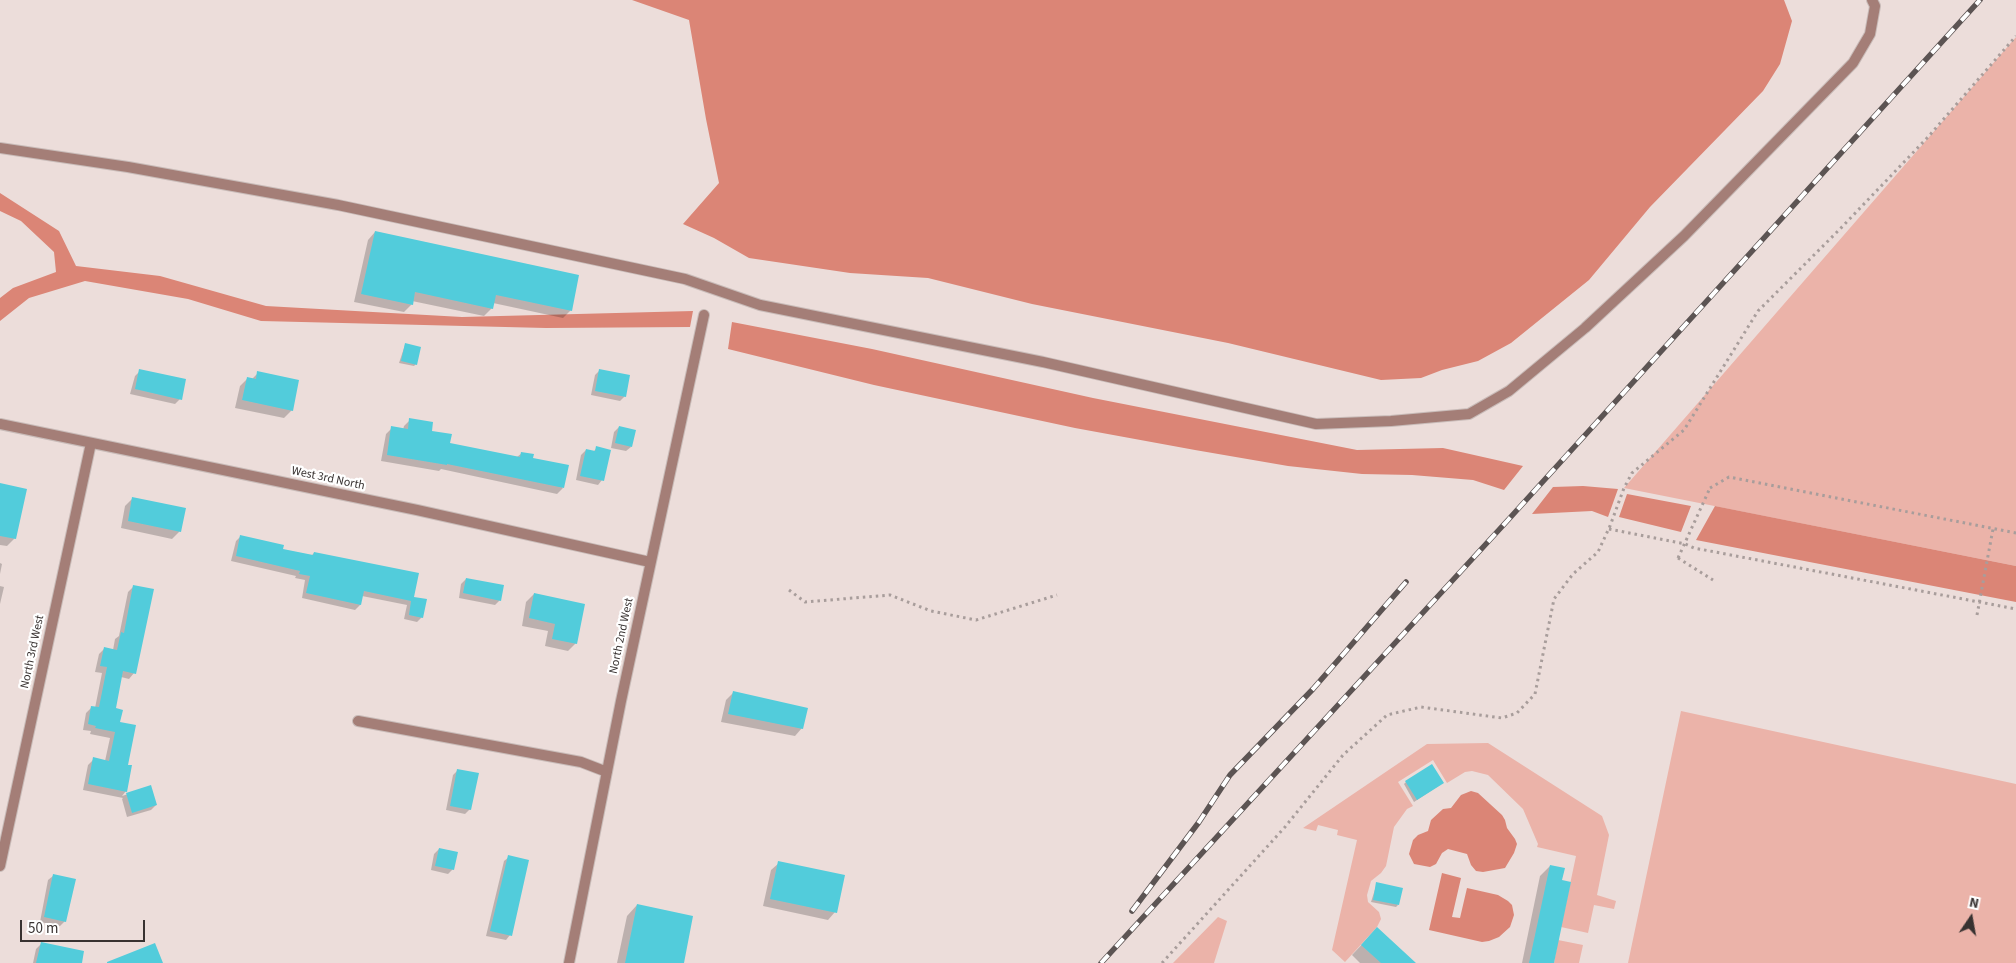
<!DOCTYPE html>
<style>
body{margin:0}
#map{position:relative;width:2016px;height:963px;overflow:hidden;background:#ecddda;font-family:"Source Sans 3",sans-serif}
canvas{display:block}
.north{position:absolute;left:1946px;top:893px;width:50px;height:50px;-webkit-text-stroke:4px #fff;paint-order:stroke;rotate:12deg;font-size:14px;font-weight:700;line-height:20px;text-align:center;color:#383231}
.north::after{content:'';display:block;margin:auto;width:18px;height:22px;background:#383231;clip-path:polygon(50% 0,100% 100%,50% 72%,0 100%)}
.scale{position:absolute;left:20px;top:920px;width:125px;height:22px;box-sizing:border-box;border:2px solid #383231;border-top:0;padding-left:6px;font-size:15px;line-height:18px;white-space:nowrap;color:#383231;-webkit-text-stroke:4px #fff;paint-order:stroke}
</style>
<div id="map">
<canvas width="2016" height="963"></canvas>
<div class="north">N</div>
<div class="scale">50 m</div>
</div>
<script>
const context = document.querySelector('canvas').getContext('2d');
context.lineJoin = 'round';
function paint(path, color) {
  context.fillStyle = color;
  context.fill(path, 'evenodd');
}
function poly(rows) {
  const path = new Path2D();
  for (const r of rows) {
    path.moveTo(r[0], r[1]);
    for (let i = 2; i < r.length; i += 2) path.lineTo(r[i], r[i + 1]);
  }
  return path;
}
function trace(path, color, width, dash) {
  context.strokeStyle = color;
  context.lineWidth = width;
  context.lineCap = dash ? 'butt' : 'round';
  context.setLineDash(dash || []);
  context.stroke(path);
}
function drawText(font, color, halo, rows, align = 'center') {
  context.font = font + ' "Source Sans 3",sans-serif';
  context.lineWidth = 4.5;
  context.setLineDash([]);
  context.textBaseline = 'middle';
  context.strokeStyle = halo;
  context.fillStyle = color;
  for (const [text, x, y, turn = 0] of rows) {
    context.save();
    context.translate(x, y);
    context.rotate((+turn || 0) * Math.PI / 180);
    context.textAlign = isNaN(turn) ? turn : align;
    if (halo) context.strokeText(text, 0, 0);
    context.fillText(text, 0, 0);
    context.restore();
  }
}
const green = poly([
 [2016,37,2016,566,1624,488],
 [1681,711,2016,784,2016,963,1628,963],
 [1488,743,1602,816,1609,835,1597,895,1616,901,1614,909,1594,905,1588,933,1561,927,1576,856,1537,847,1538,844,1523,809,1488,775,1472,771,1465,772,1447,783,1433,760,1398,782,1413,806,1407,809,1394,827,1386,866,1381,873,1371,881,1367,895,1368,902,1379,912,1381,919,1377,927,1345,962,1332,950,1357,840,1337,835,1338,830,1318,825,1316,831,1303,828,1427,744],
 [1218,917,1227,921,1214,963,1173,963],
 [1558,940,1583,945,1579,963,1554,963]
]);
const water = poly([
 [632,0,1784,0,1792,21,1780,64,1763,91,1650,207,1589,280,1511,343,1478,361,1442,370,1421,378,1381,380,1228,343,1032,304,928,278,850,273,749,258,714,238,683,224,719,183,706,119,689,20],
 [0,193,59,231,76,266,160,276,266,306,462,317,693,311,690,327,546,328,261,321,188,299,85,281,29,298,0,321,0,298,13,288,56,272,54,252,21,221,0,211],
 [732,322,872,349,1093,398,1357,450,1443,448,1523,466,1504,490,1473,480,1412,475,1362,474,1288,466,1195,450,1075,428,874,385,728,349],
 [1583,486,1618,489,1608,517,1592,511,1532,514,1553,487],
 [1627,494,1691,506,1681,532,1619,517],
 [1715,506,2016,566,2016,602,1696,540],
 [1471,791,1478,793,1502,815,1505,820,1507,828,1515,839,1517,844,1514,853,1505,868,1483,872,1476,871,1471,865,1467,854,1448,849,1442,853,1436,864,1430,867,1414,864,1409,854,1413,840,1418,835,1428,831,1431,820,1443,809,1451,808,1461,795],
 [1442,873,1461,878,1452,917,1460,918,1467,888,1498,895,1508,901,1512,905,1514,915,1510,927,1499,937,1489,941,1482,942,1429,930]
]);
const shadow = poly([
 [375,232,571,310,563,318,493,303,492,308,484,316,412,301,412,304,404,312,354,302,368,240],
 [405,345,416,364,414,366,399,363],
 [600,370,625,396,620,401,591,395,595,375],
 [140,371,180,399,175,404,130,394,135,376],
 [258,373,292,410,284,418,235,408,240,386,247,379,251,380],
 [410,420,449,444,517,457,522,453,532,459,563,488,557,494,441,469,439,471,381,461,386,434,392,428,403,430,404,426],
 [619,427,631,447,626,451,611,448,614,432],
 [597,448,602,480,598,485,576,480,581,455,586,450,593,452],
 [0,485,15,538,7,546,0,545],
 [133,498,180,531,172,539,121,528,125,506],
 [241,536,281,550,311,556,314,553,413,598,422,617,417,622,404,619,407,605,362,596,360,605,355,610,302,598,305,580,295,578,296,576,231,561,236,541],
 [0,563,2,564,0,574],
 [466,579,500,600,495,605,459,598,461,584],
 [0,586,4,587,0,604],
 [134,586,134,673,129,679,121,677,115,709,127,766,126,791,122,796,150,787,156,805,151,810,127,817,122,799,123,798,83,790,88,765,94,759,105,761,110,738,90,734,91,731,83,730,86,713,92,707,95,708,102,673,95,672,99,654,104,649,113,650,115,639,119,636,128,592],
 [534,594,576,643,568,651,545,646,548,631,522,626,526,602],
 [734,692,802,728,795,736,721,722,726,700],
 [458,770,470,809,465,814,446,810,453,775],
 [1406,782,1443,783,1414,802,1404,784],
 [439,849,453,869,448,874,431,870,434,854],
 [509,857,510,935,506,940,486,936,504,861],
 [779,863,835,912,828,920,763,906,771,870],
 [1550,866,1553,963,1522,963,1540,876],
 [53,876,65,921,60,926,40,922,48,880],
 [1377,883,1398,905,1396,907,1371,902],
 [637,905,682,963,617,963,627,916],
 [1367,939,1414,963,1360,963,1352,955],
 [41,944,81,963,33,963,36,949]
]);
const building = poly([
 [375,231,579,275,572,311,496,295,493,309,415,292,413,305,361,294],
 [405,343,421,347,417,365,401,361],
 [139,369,186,379,182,400,135,389],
 [599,369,630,375,626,397,595,391],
 [257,371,299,380,293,411,242,400,247,377,256,379],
 [409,418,433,422,432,431,452,434,450,443,520,457,521,452,534,454,533,458,569,465,564,488,447,464,447,465,387,455,391,426,408,429],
 [619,426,636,430,632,447,615,443],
 [596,446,611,450,604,481,580,476,586,449,595,451],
 [0,483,27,489,16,539,0,536],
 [132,497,186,508,181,532,128,521],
 [240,535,284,545,283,549,313,555,314,552,419,573,414,597,427,599,423,618,409,615,411,601,364,591,361,605,306,593,310,576,299,574,300,571,236,556],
 [466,578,504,585,501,601,463,593],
 [133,585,154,589,136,674,123,671,116,708,123,710,120,722,136,725,128,765,132,765,127,792,88,784,93,757,109,761,115,732,95,728,96,726,88,724,91,706,99,707,107,667,100,666,104,647,117,650,121,632,124,633],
 [534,593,585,604,577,644,552,639,555,624,529,618],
 [733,691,808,708,803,729,728,714],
 [1432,764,1444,783,1417,800,1405,781],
 [457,769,479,773,471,810,450,806],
 [151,785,157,805,132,813,126,793],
 [439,848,458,852,454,870,435,866],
 [508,855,529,860,512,936,490,931],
 [778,861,845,875,837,913,770,899],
 [1550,865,1565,868,1562,880,1571,882,1554,963,1529,963],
 [53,874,76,879,66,922,44,917],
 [1376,882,1403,888,1399,905,1373,900],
 [637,904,693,916,684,963,625,963],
 [1377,927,1416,963,1381,963,1361,945],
 [41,942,84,951,82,963,36,963],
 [155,943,163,963,107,963,107,962]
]);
const path = poly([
 [1710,488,1729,477,2016,533],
 [1609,529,1685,544,1694,548,2016,609],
 [1678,558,1713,580],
 [789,590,805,602,890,595,931,611,976,620,1057,595],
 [1977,615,1993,529],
 [1162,963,1285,827,1343,755,1387,715,1421,707,1502,718,1517,713,1535,694,1554,599,1573,574,1598,552,1610,526,1624,488,1632,473,1684,430,1758,311,1840,229,1928,137,2016,36]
]);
const minor = poly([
 [0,148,128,167,338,205,685,279,760,305,1043,362,1316,424,1391,421,1469,414,1509,391,1585,328,1684,236,1853,63,1870,34,1875,6,1872,0],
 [0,424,417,510,650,562],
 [358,721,581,762,607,772],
 [0,866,91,443],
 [569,963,621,701,704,315]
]);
const rail = poly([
 [1132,911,1199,822,1230,775,1313,689,1406,582],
 [1101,963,1508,520,1980,0]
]);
const pathBridge = poly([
 [1678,558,1710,488]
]);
const streetNames = [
 ["West 3rd North",328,479,12],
 ["North 2nd West",622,636,-78],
 ["North 3rd West",33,652,-78]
];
paint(green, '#ebb3a9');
paint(water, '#db8576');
paint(shadow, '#0003');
paint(building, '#52ccdb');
trace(minor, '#c8bbb8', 12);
trace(path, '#a89d9b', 3, [2.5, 4]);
trace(minor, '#a47e77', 10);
trace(rail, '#5c5453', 5.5);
trace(rail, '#fff', 4, [11]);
trace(pathBridge, '#a89d9b', 3, [2.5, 4]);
drawText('12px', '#383231', '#fff', streetNames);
</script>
